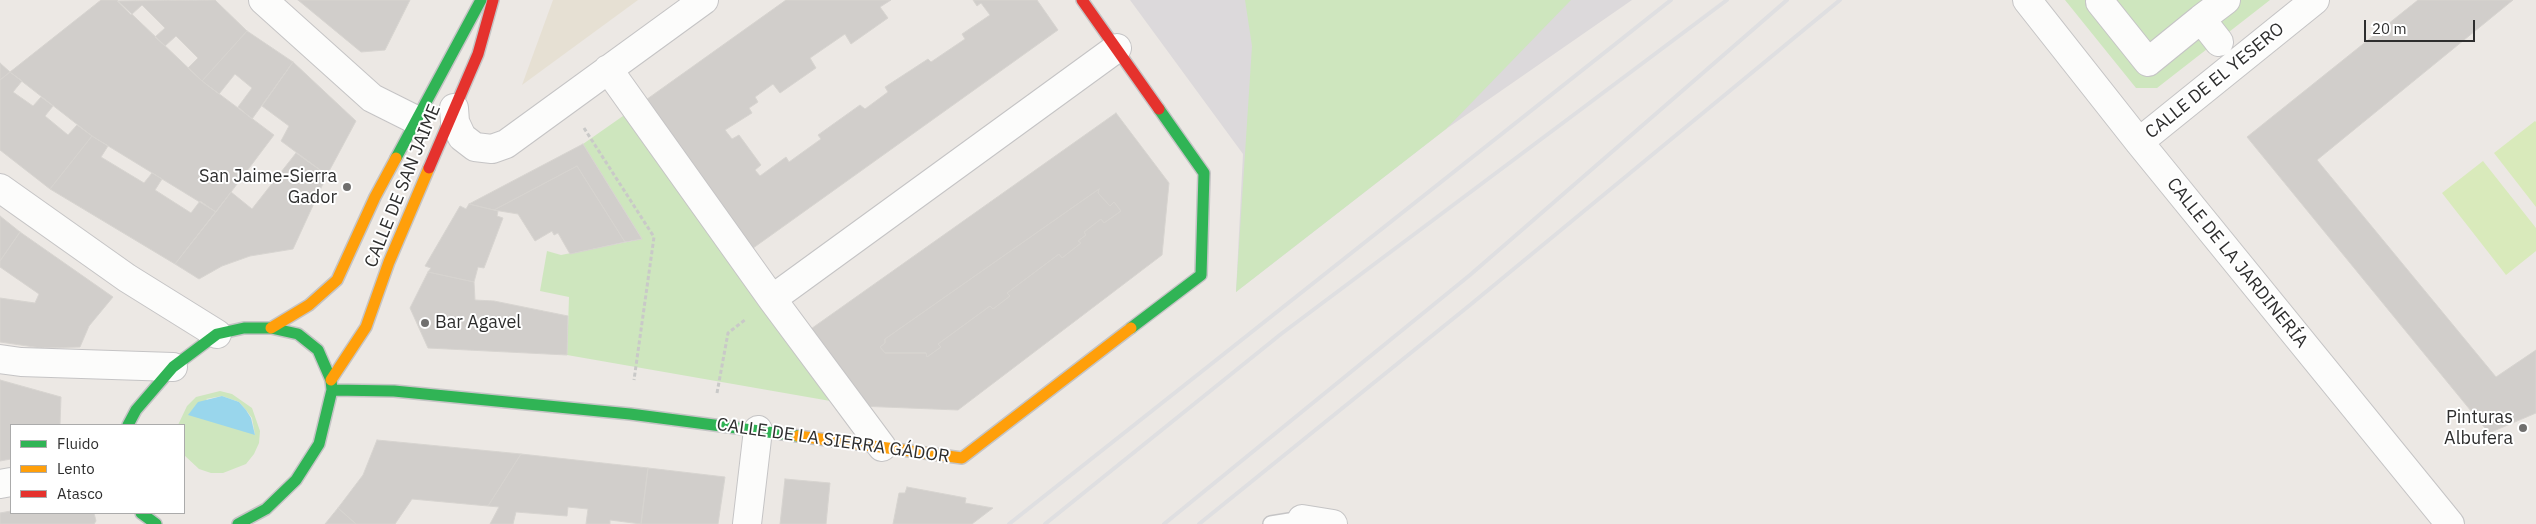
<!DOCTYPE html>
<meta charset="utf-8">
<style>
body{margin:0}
#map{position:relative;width:2536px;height:524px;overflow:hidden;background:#ece8e4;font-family:"IBM Plex Sans",sans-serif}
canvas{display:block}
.legend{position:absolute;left:10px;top:424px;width:175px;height:90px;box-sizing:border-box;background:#fff;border:1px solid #ababab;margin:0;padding:6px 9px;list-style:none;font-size:15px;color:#2e2e2e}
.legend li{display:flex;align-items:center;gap:10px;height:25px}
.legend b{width:25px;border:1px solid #ababab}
.scale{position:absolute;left:2364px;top:20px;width:111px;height:22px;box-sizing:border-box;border:2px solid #2e2e2e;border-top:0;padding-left:6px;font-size:15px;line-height:18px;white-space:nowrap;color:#2e2e2e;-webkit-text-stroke:4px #fff;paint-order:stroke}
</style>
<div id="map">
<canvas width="2536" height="524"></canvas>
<ul class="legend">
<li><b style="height:6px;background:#30b455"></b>Fluido</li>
<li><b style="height:6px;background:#ff9f0a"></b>Lento</li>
<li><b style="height:6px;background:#e5322d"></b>Atasco</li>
</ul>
<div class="scale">20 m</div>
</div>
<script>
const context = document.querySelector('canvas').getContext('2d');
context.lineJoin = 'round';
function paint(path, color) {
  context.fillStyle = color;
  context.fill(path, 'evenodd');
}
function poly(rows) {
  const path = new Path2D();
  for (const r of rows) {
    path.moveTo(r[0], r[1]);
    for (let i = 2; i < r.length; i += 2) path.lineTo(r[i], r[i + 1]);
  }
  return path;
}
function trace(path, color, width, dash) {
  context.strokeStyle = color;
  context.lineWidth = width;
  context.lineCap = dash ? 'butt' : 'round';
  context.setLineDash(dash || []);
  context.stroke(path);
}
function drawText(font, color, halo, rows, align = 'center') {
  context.font = font + ' "IBM Plex Sans",sans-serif';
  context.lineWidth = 4;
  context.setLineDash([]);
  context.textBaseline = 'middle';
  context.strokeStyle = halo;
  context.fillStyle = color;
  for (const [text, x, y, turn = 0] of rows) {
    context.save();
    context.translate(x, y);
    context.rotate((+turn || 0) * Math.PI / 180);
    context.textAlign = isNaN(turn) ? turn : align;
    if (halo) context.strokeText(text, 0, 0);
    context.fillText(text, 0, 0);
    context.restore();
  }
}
const industrial = poly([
 [1130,0,1632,0,1446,129,1236,292,1243,154]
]);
const education = poly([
 [553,0,638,0,522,85]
]);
const green = poly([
 [1245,0,1571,0,1446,129,1236,292,1252,46],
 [2065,0,2270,0,2157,88,2136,88],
 [643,102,859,406,567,355,569,297,540,291,547,251,561,255,642,239,583,144],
 [220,391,232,394,252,408,260,431,259,443,254,454,246,464,223,473,211,473,199,469,184,455,184,425,178,425,187,406,196,397],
 [222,396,239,402,246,410,252,418,255,435,206,399]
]);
const pitch = poly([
 [2535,121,2536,122,2536,207,2494,153],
 [2483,161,2536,228,2536,251,2506,275,2442,193]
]);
const water = poly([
 [222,396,239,402,246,410,251,418,255,435,188,415,198,402]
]);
const building = poly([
 [101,0,117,0,202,81,274,135,216,212,92,136,10,72,101,0],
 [215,0,247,31,202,81,188,68,198,58,176,36,165,46,155,37,165,28,142,5,131,15,117,1,215,0],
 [298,0,410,0,385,50,361,52,298,0],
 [786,0,891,0,880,7,888,18,851,44,845,34,810,58,816,68,780,93,773,84,755,97,758,102,749,108,752,113,725,130,732,139,739,135,761,165,755,170,760,176,786,157,789,162,821,139,818,135,860,105,865,109,888,92,885,87,928,59,931,62,965,39,962,34,990,15,981,3,977,6,973,0,1037,0,1058,30,749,251,643,102,786,0],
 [2418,0,2513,0,2317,160,2496,377,2536,350,2536,413,2489,433,2247,137,2418,0],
 [247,31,293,62,252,119,238,107,252,88,235,74,219,94,202,81,247,31],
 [293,62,356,121,327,175,281,141,289,126,262,106,293,62],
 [0,63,10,72,0,80,0,63],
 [10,72,22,81,13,92,33,106,41,97,53,106,45,116,68,135,77,125,92,136,50,189,0,150,0,80,10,72],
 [1116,113,1169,183,1162,255,958,410,859,406,808,331,1116,113],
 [1099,189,1098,193,1110,206,1114,202,1121,211,1104,223,1101,219,1084,232,1086,235,1078,241,1081,243,1062,258,1059,254,1007,293,1010,296,993,309,990,306,938,344,941,347,927,357,926,353,885,353,880,347,885,343,885,339,1099,189],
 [92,136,108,146,101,157,144,183,152,173,162,179,155,190,191,213,200,201,216,212,175,264,50,189,92,136],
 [583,144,642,239,625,242,577,166,494,210,469,204,583,144],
 [296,153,327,175,293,249,250,256,222,266,199,279,175,264,231,192,252,209,296,153],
 [577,166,625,242,570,254,558,233,554,235,552,231,535,241,518,214,494,210,577,166],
 [1099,189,1098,193,1110,206,1114,202,1121,211,1104,223,1101,219,1084,232,1086,235,1078,241,1081,243,1062,258,1059,254,1007,293,1010,296,993,309,990,306,938,344,941,347,927,357,926,353,885,353,880,347,885,343,885,339,1099,189],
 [469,204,498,211,497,216,503,218,484,268,478,267,474,282,428,272,431,268,425,266,460,206,466,209,469,204],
 [0,216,20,232,0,261,0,216],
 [20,232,113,297,89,326,80,347,41,348,0,342,0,298,35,303,39,294,0,267,0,261,20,232],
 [428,272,474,282,475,300,494,301,568,316,567,355,428,348,410,308,428,272],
 [0,380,61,397,60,425,11,425,11,459,0,461,0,380],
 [377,440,521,454,488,506,412,499,395,524,356,524,338,508,363,475,377,440],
 [521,454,648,468,641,524,610,520,610,524,586,524,588,509,568,507,567,516,516,512,513,524,490,524,499,507,488,506,521,454],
 [648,468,725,477,718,524,641,524,648,468],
 [785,479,830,483,826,524,780,524,785,479],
 [907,487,966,498,965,503,993,508,972,524,893,524,899,493,905,493,907,487],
 [338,508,356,524,325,524,338,508],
 [11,511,11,513,94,513,96,521,94,524,0,524,0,513,11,511]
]);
const path = poly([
 [584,128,654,237,634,380],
 [717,393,728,333,746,319]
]);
const lane = poly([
 [1271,524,1302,519]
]);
const street = poly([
 [263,0,372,98,416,120],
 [2027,0,2139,142,2450,524],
 [2102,0,2100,2,2148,62,2201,19],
 [2219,42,2201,19,2226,0],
 [608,69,772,299,882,447],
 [454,108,455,122,462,137,475,147,492,149,506,144,704,0],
 [2139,142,2315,0],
 [0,188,127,278,217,334],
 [772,299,1117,48],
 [0,359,21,362,173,367],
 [0,484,11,482],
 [1302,519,1333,524],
 [747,524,758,430]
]);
const fast = poly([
 [396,158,481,0],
 [1131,328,1201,275,1204,173,1159,109],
 [332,390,394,391,630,414,798,436],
 [128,425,136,410,173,367,217,334,244,328,271,328,298,334,318,350,331,380,332,390,319,444,296,480,266,509,238,524],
 [141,513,156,524]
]);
const slow = poly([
 [271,328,309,305,337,280,375,197,396,158],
 [331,380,366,327,389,262,429,168],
 [798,436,962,458,1131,328]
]);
const jam = poly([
 [1082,0,1159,109],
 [429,168,478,54,493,0]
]);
const rail = poly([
 [1009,524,1671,0],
 [1045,524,1281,334,1727,0],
 [1164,524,1470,275,1787,0],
 [1199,524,1470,305,1840,0]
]);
const markers = [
 [347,187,5,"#706f6e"],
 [425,323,5,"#706f6e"],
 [2523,428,5,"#706f6e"]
];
const streetNames = [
 ["CALLE DE EL YESERO",2215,81,-39],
 ["CALLE DE SAN JAIME",403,186,-68],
 ["CALLE DE LA JARDINERÍA",2237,263,51],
 ["CALLE DE LA SIERRA GÁDOR",833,441,8]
];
const poiNames = [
 ["San Jaime-Sierra",337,177],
 ["Gador",337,198],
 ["Bar Agavel",435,323,"left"],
 ["Pinturas",2513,418],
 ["Albufera",2513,439]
];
paint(industrial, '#dcd9db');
paint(education, '#e6e0d3');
paint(green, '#cee6be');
paint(pitch, '#d9eabb');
paint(water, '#99d6ec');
paint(building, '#d1cecb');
trace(building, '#d7d4d0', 1);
trace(lane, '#c5c4c5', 18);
trace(street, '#c5c4c5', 30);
trace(fast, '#c5c4c5', 14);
trace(slow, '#c5c4c5', 14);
trace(jam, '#c5c4c5', 14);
trace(path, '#c9c9c8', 3, [4, 2.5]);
trace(lane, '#fcfcfb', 15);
trace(street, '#fcfcfb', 28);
trace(fast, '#30b455', 11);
trace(slow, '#ff9f0a', 11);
trace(jam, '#e5322d', 11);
trace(rail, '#dfdfe1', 4);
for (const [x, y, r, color] of markers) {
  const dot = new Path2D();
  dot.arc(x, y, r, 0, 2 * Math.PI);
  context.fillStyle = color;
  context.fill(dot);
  trace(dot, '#fff', 2);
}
drawText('18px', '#2e2e2e', '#fff', streetNames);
drawText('18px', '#2e2e2e', '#fff', poiNames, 'right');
</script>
